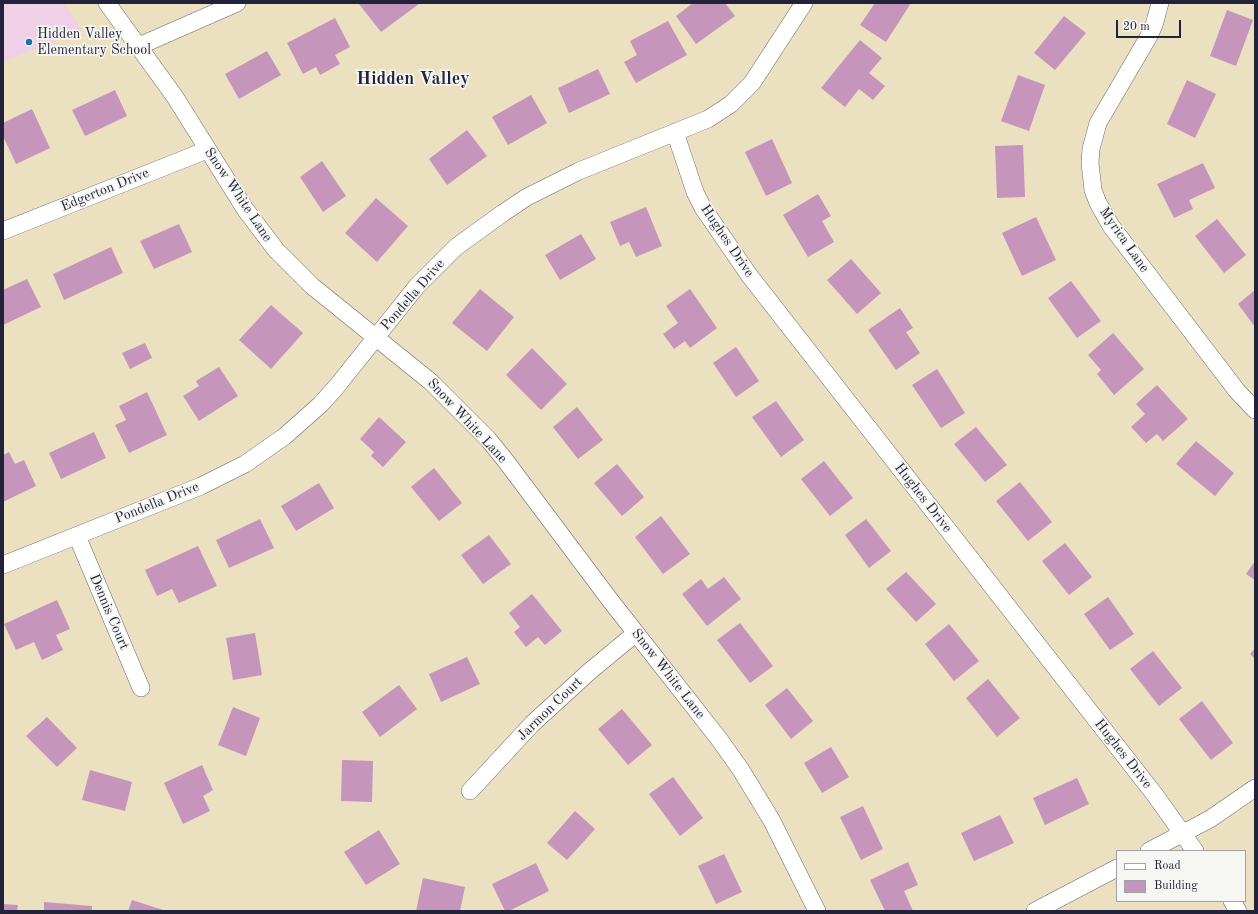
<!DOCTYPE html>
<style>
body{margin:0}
#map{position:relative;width:1258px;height:914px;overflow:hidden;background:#ebe1c0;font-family:"Old Standard TT",serif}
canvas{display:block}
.frame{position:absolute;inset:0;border:4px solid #22223b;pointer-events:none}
.legend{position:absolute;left:1116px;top:850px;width:130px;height:52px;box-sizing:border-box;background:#f6f6f2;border:1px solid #a1a1a9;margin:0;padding:5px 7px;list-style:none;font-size:12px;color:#22223b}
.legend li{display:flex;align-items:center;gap:8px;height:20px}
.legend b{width:20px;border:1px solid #a1a1a9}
.scale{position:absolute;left:1116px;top:20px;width:65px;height:18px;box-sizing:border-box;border:2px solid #22223b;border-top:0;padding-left:5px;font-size:12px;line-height:14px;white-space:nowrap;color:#22223b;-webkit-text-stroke:3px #f6f6f2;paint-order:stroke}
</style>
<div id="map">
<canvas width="1258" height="914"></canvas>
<div class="frame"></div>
<ul class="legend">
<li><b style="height:5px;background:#fff"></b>Road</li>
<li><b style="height:11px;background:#c695bb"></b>Building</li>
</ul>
<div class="scale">20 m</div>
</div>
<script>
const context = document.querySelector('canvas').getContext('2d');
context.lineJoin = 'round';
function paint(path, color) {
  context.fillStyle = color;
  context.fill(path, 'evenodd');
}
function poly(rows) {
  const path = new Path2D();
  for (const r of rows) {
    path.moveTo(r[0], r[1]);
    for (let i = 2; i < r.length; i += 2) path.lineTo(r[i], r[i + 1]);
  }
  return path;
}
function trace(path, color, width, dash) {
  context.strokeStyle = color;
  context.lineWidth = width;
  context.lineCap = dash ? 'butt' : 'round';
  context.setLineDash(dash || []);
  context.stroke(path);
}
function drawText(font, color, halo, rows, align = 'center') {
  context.font = font + ' "Old Standard TT",serif';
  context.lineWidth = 3.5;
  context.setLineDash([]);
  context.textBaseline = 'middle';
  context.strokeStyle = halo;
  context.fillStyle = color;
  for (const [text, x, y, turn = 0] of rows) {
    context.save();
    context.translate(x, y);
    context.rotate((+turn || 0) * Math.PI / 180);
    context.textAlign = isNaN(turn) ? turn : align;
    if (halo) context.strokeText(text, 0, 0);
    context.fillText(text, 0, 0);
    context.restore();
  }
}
const built = poly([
 [3,3,64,3,82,31,3,62]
]);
const building = poly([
 [361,3,418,3,419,4,381,32,359,4],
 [693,3,725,3,735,16,696,44,676,16],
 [875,3,911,3,886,42,860,25],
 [1227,10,1253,20,1236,66,1210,56],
 [1064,16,1086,33,1055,70,1034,53],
 [335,18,350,47,335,55,340,64,320,75,316,67,303,74,287,43],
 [668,21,687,55,636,83,624,62,637,55,630,41],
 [860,40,882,58,869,73,885,86,873,100,859,89,845,107,821,88],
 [267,51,281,75,239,99,225,74],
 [598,69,610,94,569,113,558,88],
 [1018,75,1045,85,1029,131,1001,121],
 [1187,80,1216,94,1195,138,1167,124],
 [115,90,127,116,85,136,72,110],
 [531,95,547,123,508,145,492,117],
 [32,109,50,148,16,164,3,136,3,123],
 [467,130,487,156,447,185,429,159],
 [772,139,792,183,766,196,745,152],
 [1023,145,1025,197,997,198,995,146],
 [322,161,346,196,323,212,300,177],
 [1203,163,1215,188,1189,200,1193,209,1174,218,1157,184],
 [818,194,831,216,822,221,834,242,808,257,783,215],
 [376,198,408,226,377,262,345,233],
 [646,207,662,246,636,257,629,242,620,246,610,222],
 [1036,217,1056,260,1022,276,1002,233],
 [1217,219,1246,255,1224,273,1195,236],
 [179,224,192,252,154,269,140,241],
 [581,234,596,259,560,280,545,255],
 [111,247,123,273,64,300,53,274],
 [851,259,881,293,857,314,827,280],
 [27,279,41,307,3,325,3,290],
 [1071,281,1101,321,1077,338,1048,298],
 [480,289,514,317,487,351,452,323],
 [690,289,717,328,690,348,685,341,674,349,663,334,678,323,666,306],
 [1255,290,1255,327,1238,304],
 [271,305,303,333,271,369,239,340],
 [900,308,913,328,906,332,920,353,896,370,868,330],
 [1113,333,1144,369,1114,395,1097,374,1101,370,1088,355],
 [145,343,152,358,130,369,122,353],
 [736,347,759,381,736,397,713,363],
 [532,348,567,384,541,410,506,375],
 [219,367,238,396,199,421,183,396,199,386,196,381],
 [937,369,965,413,941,428,912,385],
 [1157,385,1188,419,1163,441,1157,434,1146,443,1131,427,1145,414,1136,404],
 [147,392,167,435,129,453,115,425,126,420,119,406],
 [776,401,804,440,781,457,752,417],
 [577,407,603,440,578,459,553,427],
 [379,417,406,442,383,467,371,456,374,452,360,439],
 [976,427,1007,465,985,482,954,444],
 [94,432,106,458,61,479,49,453],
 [1196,441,1234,473,1215,496,1176,464],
 [9,452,15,464,24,460,36,486,3,502,3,455],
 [824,461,853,498,830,516,801,479],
 [617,464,644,497,622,516,594,483],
 [434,468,462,503,439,521,411,487],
 [1020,482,1052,522,1028,541,996,501],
 [319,483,334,508,296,531,281,506],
 [661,516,690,554,663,574,635,537],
 [260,519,274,548,229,568,216,540],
 [866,519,891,551,869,568,845,535],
 [489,535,511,564,483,584,461,555],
 [1065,543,1092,577,1069,595,1042,561],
 [198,546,217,586,179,603,172,589,157,596,145,570],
 [1255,561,1255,580,1246,574],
 [906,572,936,604,916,622,886,589],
 [724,577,741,599,707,626,682,594,701,579,708,589],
 [532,594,562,631,545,645,538,637,526,647,514,632,520,627,509,613],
 [1108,597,1134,634,1110,650,1084,614],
 [57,600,70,629,56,635,63,650,42,660,34,642,16,650,4,624],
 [740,623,773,666,750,683,717,640],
 [949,624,979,661,954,681,925,644],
 [255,633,262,675,233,680,226,638],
 [1255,648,1255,659,1250,654],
 [1153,651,1182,688,1159,706,1130,669],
 [467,657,480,684,441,702,429,674],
 [988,679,1020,718,997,737,966,698],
 [399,685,417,709,380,737,362,712],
 [787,688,813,721,791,739,765,705],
 [1202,701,1233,743,1211,760,1179,719],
 [233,707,260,718,246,756,218,745],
 [622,709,652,745,628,765,598,729],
 [47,717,77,748,57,767,26,736],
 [831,747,849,777,822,793,804,763],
 [342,760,373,761,372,802,341,801],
 [202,765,213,790,203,796,210,811,183,824,164,783],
 [90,770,132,782,125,811,82,800],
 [673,777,703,818,680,836,649,794],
 [1077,778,1089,804,1045,825,1033,798],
 [863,806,883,849,861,860,840,817],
 [575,811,595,829,567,860,547,843],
 [1000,815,1014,843,974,861,961,833],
 [379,830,400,864,366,885,344,852],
 [724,854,742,892,716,904,698,866],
 [908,862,918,885,904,891,913,911,885,911,870,880],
 [536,863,549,891,509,911,505,911,492,884],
 [423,878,465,887,460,911,416,911],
 [132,900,163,910,163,911,128,911],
 [44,902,92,906,92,911,44,911],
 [3,904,18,905,17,911,3,911]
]);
const minor = poly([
 [107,3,175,97,245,209,276,250,312,286,431,382,488,439,505,460,610,600,719,739,741,770,772,821,817,911],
 [1160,3,1154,25,1149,36,1098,123,1091,149,1090,163,1093,190,1098,203,1111,226,1237,391,1255,410],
 [139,46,237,3],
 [675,132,695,192,703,208,749,275,1155,795,1195,851],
 [3,231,207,150],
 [77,536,141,688],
 [3,565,201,486,245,464,285,436,321,404,337,386,417,286,456,247,503,213,527,197,579,171,708,119,731,104,752,83,804,3],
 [470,791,532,724,590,671,636,633],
 [1149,851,1210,819,1255,788],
 [1232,901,1238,911],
 [1035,911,1117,868]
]);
const markers = [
 [29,42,4,"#1f6fb2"]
];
const poiNames = [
 ["Hidden Valley",37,34],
 ["Elementary School",37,50]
];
const streetNames = [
 ["Edgerton Drive",105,190,-22],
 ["Snow White Lane",238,195,56],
 ["Myrica Lane",1124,240,55],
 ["Hughes Drive",727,241,56],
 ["Pondella Drive",413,295,-49],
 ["Snow White Lane",467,421,47],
 ["Hughes Drive",923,498,52],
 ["Pondella Drive",157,503,-22],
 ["Dennis Court",109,612,67],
 ["Snow White Lane",668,674,52],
 ["Jarmon Court",550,709,-44],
 ["Hughes Drive",1123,754,52]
];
const districtNames = [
 ["Hidden Valley",413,79]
];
paint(built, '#efd0e6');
paint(building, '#c695bb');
trace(minor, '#68656a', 18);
trace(minor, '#fff', 17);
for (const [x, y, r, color] of markers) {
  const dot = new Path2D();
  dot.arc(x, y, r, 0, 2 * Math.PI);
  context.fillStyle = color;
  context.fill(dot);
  trace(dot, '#f6f6f2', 1.5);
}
drawText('14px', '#22223b', '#f6f6f2', poiNames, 'left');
drawText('14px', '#22223b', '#f6f6f2', streetNames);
drawText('bold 18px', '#22223b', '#f6f6f2', districtNames);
</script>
